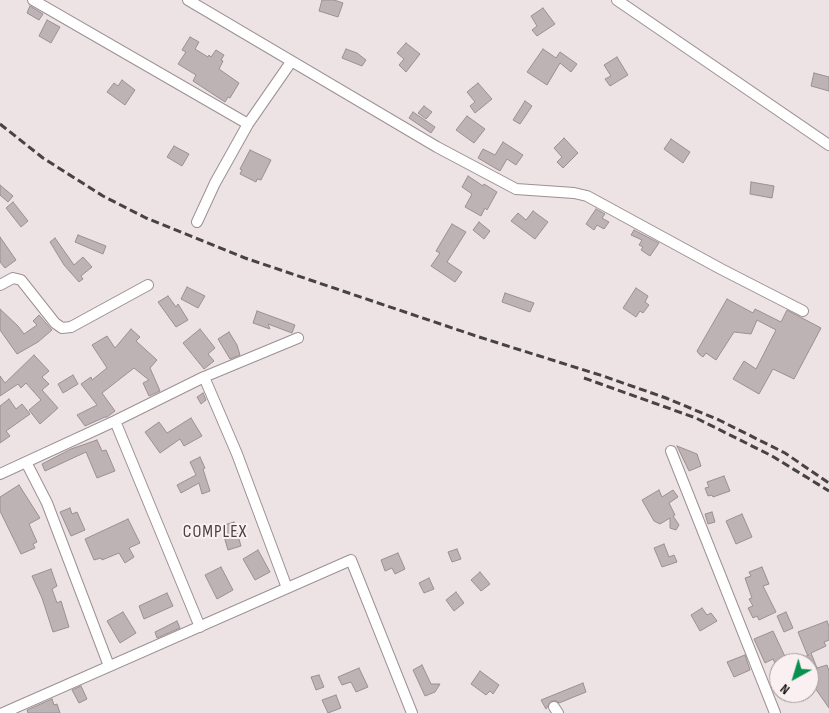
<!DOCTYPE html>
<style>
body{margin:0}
#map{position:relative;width:829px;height:713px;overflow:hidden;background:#ede2e4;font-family:"Sofia Sans Condensed",sans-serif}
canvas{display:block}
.north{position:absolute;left:769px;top:653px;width:50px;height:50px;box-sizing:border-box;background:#faeff1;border:1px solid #9f9798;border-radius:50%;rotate:219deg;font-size:14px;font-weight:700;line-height:20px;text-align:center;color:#161313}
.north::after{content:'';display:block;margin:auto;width:18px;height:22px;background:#09904f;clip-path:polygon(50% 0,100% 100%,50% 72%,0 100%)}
</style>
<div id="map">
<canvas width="829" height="713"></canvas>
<div class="north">N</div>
</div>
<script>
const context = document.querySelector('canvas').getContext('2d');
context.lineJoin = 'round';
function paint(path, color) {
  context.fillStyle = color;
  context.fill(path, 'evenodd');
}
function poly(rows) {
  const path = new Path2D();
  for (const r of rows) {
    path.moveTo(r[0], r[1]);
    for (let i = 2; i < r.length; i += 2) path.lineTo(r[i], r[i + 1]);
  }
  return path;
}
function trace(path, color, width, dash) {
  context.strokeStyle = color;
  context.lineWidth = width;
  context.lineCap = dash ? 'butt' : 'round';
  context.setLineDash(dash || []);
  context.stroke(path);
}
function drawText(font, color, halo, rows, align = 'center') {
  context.font = font + ' "Sofia Sans Condensed",sans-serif';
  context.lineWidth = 4;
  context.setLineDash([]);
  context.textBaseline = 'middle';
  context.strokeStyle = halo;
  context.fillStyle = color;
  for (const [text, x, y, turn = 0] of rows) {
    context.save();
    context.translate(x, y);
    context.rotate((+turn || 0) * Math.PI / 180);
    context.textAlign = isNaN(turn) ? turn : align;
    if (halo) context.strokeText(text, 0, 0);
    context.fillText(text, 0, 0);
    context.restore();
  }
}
const building = poly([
 [322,0,334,0,343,3,338,17,319,11,322,0],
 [30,6,43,14,39,20,27,13,30,6],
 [543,8,555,24,537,36,532,30,537,26,531,16,543,8],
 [47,20,60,27,51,43,39,36,47,20],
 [190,37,199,42,195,49,208,57,209,55,211,57,216,50,224,55,221,60,223,61,219,69,239,83,230,98,228,97,225,102,193,81,196,75,178,64,186,52,182,50,190,37],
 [406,43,420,54,406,72,399,65,404,59,397,53,406,43],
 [346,49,357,53,366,60,362,66,342,58,346,49],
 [543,49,556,58,560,52,577,64,571,72,560,63,547,85,527,72,543,49],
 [617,57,628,75,610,86,605,79,611,76,604,65,617,57],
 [814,73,829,77,829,91,811,86,814,73],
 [122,80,135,90,125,105,107,92,114,83,118,86,122,80],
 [478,83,492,99,475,113,470,106,475,102,467,92,478,83],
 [525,101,532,106,520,124,513,120,525,101],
 [424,106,432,112,426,119,418,113,424,106],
 [413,112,435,127,431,133,409,118,413,112],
 [467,116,485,129,474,143,456,130,467,116],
 [564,138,578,153,563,168,557,162,562,157,554,148,564,138],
 [671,139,690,152,683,163,664,149,671,139],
 [503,142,523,155,516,165,507,159,500,171,478,158,483,149,495,155,503,142],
 [174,146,189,154,182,166,167,157,174,146],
 [250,150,271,160,261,180,257,179,256,182,240,174,242,170,240,169,250,150],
 [468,176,483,186,484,184,497,192,487,210,485,208,481,216,465,207,472,194,462,187,468,176],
 [751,182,774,186,772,198,750,194,751,182],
 [0,185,13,196,8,202,0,195,0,185],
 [13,202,28,221,21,227,6,208,13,202],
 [596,209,605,214,602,218,609,222,604,229,597,225,594,230,586,224,596,209],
 [533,211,548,222,535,239,511,221,518,213,526,220,533,211],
 [479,222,490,231,484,239,473,230,479,222],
 [452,224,466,232,447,262,462,272,455,282,431,266,440,253,436,251,452,224],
 [634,230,659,243,650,256,641,250,643,247,639,245,642,240,631,235,634,230],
 [78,235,106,246,103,254,75,242,78,235],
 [0,237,16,260,5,268,0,262,0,237],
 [55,238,74,265,83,257,92,267,81,276,83,279,79,282,64,265,50,242,55,238],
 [187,287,205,296,198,308,181,299,187,287],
 [636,288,648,296,645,302,649,305,643,313,640,311,636,317,623,308,636,288],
 [505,293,534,303,530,312,502,302,505,293],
 [168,296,176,307,178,304,188,320,176,327,158,302,168,296],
 [727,299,753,313,755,309,781,322,787,310,821,328,794,379,773,369,759,394,733,379,744,361,756,369,776,330,757,320,751,334,734,332,716,360,706,353,703,357,699,354,697,351,727,299],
 [0,309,18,326,24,334,37,325,33,321,39,315,52,330,38,342,17,354,0,330,0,309],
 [257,311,295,325,292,333,268,324,270,329,253,323,257,311],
 [131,329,140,337,136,341,157,360,150,368,160,391,149,396,143,383,149,380,134,368,102,393,115,411,107,417,105,417,85,426,77,415,97,405,81,384,91,377,92,380,107,368,92,345,107,336,115,348,131,329],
 [200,329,215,348,208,354,214,361,204,369,183,343,200,329],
 [229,332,237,345,240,355,230,359,218,339,229,332],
 [34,355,49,371,42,377,49,384,42,390,58,408,40,424,29,410,41,400,26,383,21,388,18,384,0,396,0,376,5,383,34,355],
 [73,375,78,384,63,393,58,384,73,375],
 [203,393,206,400,201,404,197,397,203,393],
 [9,399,16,409,22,404,30,414,6,431,10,436,0,443,0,406,9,399],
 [191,418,202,436,184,446,180,439,160,453,145,432,159,422,167,433,191,418],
 [97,440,102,451,106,450,115,471,97,478,86,452,45,471,42,464,71,449,97,440],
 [677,446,697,454,701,466,689,471,677,446],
 [200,457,205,468,203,469,210,491,202,494,199,483,181,493,177,485,196,475,190,462,200,457],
 [724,476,730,491,713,497,712,495,708,496,705,488,709,487,707,482,724,476],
 [19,485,40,518,29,524,37,542,33,544,35,548,21,554,0,511,0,497,19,485],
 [659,490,662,497,673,490,678,497,669,503,675,515,673,516,679,525,676,530,670,528,670,518,660,524,654,521,642,500,659,490],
 [70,508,72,514,77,512,85,530,71,536,60,512,70,508],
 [712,512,715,522,708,524,705,514,712,512],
 [742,514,752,537,736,544,726,521,742,514],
 [128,519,140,543,129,548,134,557,125,563,119,553,102,560,101,558,94,560,85,539,128,519],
 [234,522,241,546,228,550,221,526,234,522],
 [664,544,669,557,674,555,677,562,662,567,654,548,664,544],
 [457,549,461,559,452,562,448,552,457,549],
 [258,550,270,572,255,580,243,559,258,550],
 [398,553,405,569,395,574,392,568,385,571,381,560,398,553],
 [221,567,233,590,217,599,205,575,221,567],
 [762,567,769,584,763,586,776,612,759,620,757,616,753,618,748,608,753,606,749,599,752,598,745,578,751,576,749,572,762,567],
 [51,569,57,586,52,589,57,603,61,601,69,627,53,632,42,598,32,576,51,569],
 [480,572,490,584,481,591,471,580,480,572],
 [429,578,434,589,424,593,419,583,429,578],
 [456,592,464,603,454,611,446,600,456,592],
 [167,593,173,606,144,619,139,606,167,593],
 [702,608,707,615,711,613,717,621,700,631,691,615,702,608],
 [123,612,136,633,120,643,107,621,123,612],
 [786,612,793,628,784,632,777,616,786,612],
 [177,621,180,628,157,638,155,632,177,621],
 [827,621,829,626,829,640,824,642,826,646,811,653,817,668,827,665,829,671,829,708,815,688,809,670,809,663,775,663,773,659,765,663,754,639,773,631,788,663,809,655,807,654,798,632,827,621],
 [745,655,750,670,734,677,727,662,745,655],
 [422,665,431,684,440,684,435,692,425,696,413,670,422,665],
 [359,668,368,687,356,692,351,682,342,685,338,677,359,668],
 [480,671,499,685,493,694,490,691,486,695,471,684,480,671],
 [319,675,324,687,316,690,311,677,319,675],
 [583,683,586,692,559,703,557,701,551,701,546,709,541,700,583,683],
 [81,686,87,699,79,703,72,690,81,686],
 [336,695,341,708,328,713,322,700,336,695],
 [52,699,54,705,57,704,60,713,28,713,27,710,52,699]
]);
const minor = poly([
 [33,0,248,124],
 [188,0,437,147,516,189,574,193,587,196,721,269,803,311],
 [617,0,829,145],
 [197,222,215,183,248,124,291,62],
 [0,285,13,278,21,280,55,323,62,328,71,327,148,285],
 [204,377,237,454,287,588],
 [115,421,200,627],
 [671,451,775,713],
 [26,462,47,503,109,666],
 [0,474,115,421,204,377,298,338],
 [554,707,558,713],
 [3,713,351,560,412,713]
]);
const rail = poly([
 [0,124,43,158,103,196,146,218,245,258,479,337,603,376,666,398,719,420,785,453,829,483],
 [584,378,696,418,772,456,829,491]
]);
const quarterNames = [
 ["COMPLEX",215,532]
];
paint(building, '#bdb3b5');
trace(building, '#9a9092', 1);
trace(minor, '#9b9193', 12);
trace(minor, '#fff', 10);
trace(rail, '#474343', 3, [8, 4]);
context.letterSpacing = '1px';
drawText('18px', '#484042', '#faeff1', quarterNames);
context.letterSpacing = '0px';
</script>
